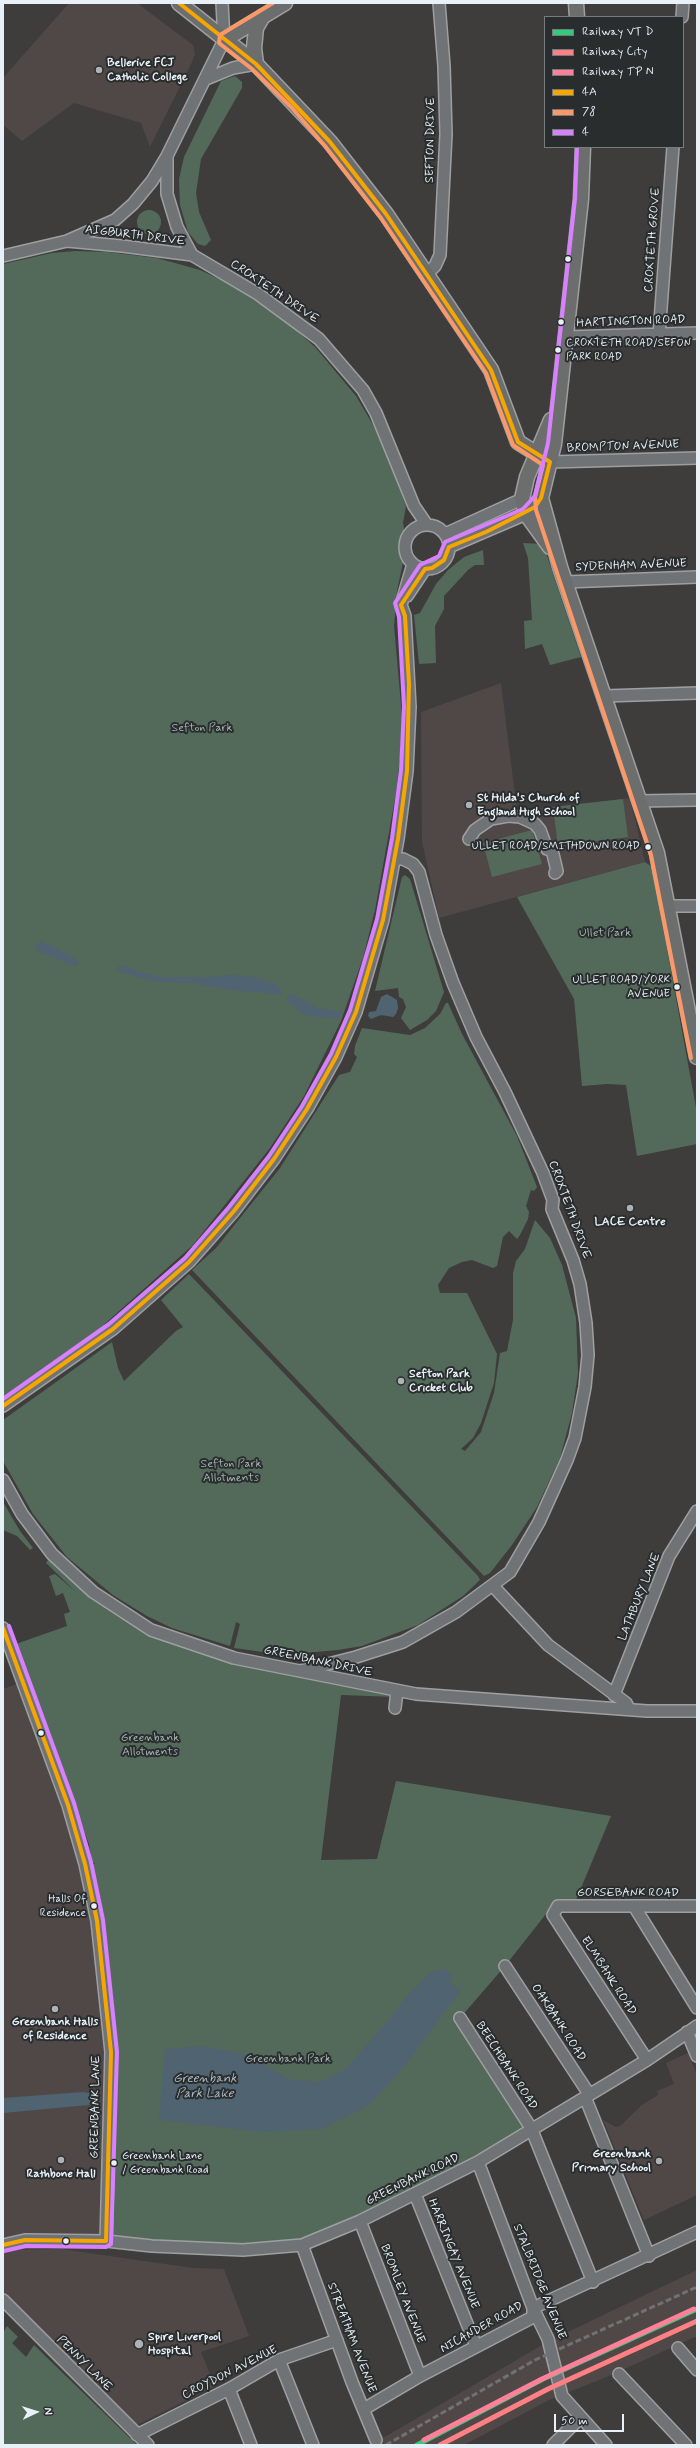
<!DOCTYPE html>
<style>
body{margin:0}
#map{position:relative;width:700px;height:2448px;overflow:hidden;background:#3e3d3c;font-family:Mynerve,sans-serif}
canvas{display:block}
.frame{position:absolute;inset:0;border:4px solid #e8f1f8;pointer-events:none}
.legend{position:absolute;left:544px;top:16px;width:140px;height:132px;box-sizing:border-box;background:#2a2d2e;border:1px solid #767b7f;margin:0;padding:5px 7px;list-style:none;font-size:12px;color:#e8f1f8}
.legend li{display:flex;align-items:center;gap:8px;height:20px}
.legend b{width:20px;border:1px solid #767b7f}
.north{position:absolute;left:16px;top:2392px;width:40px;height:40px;-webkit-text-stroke:3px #2a2d2e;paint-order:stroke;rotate:86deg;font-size:11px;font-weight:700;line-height:16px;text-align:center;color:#e8f1f8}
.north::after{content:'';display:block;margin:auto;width:14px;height:18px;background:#e8f1f8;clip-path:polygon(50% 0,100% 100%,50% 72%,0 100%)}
.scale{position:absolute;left:554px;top:2414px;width:70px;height:18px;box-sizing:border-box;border:2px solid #e8f1f8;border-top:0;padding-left:5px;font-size:12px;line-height:14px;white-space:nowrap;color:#e8f1f8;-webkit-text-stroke:3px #2a2d2e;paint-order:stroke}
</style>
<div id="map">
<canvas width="700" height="2448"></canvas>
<div class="frame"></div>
<ul class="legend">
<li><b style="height:5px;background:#33ca7d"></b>Railway VT D</li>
<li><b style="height:5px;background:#ff8084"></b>Railway City</li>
<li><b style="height:5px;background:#ff8098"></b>Railway TP N</li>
<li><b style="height:5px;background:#f7a600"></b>4A</li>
<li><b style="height:5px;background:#fc9868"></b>78</li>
<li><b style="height:5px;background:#d880ff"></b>4</li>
</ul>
<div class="north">N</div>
<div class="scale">50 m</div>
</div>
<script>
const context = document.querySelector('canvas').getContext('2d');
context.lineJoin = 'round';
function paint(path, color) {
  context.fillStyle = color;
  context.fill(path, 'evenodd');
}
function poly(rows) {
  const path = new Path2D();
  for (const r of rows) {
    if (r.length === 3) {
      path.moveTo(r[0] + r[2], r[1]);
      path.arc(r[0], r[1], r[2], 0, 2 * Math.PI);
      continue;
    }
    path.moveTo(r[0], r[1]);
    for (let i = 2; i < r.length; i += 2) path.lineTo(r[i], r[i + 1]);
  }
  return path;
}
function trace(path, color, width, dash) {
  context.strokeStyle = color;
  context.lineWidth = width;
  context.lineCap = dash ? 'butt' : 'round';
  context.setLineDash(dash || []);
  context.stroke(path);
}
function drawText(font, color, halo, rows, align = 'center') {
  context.font = font + ' Mynerve,sans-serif';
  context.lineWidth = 4;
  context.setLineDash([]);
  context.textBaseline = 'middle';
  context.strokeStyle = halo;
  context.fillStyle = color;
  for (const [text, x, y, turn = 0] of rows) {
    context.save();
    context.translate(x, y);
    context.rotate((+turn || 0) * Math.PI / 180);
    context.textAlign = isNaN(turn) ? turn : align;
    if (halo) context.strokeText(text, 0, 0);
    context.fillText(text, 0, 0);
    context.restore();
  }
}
const built = poly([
 [69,3,137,3,193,45,195,54,192,62,150,147,141,123,74,103,22,141,3,125,3,78],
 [501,683,517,811,630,798,645,862,439,918,422,842,421,712],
 [17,1684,59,1800,68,1805,85,1864,111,2052,106,2241,3,2245,3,1689],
 [688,2053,697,2075,697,2195,644,2220,603,2120,616,2127,620,2126,642,2105,658,2095,657,2091,674,2084,666,2063],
 [61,2249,193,2268,224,2269,249,2336,201,2352,215,2386,135,2426,3,2294,3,2250],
 [697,2270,697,2336,609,2376,549,2400,464,2445,371,2445,549,2341]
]);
const green = poly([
 [235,76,242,82,242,88,201,159,196,193,199,212,211,240,205,246,198,244,188,232,180,205,179,179,184,157,221,81],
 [149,222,12],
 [75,251,107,252,157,258,200,270,245,291,282,318,315,347,356,396,382,440,406,506,403,523,407,543,397,591,394,626,402,716,400,758,396,793,375,910,363,958,341,1021,304,1096,270,1148,193,1245,99,1329,3,1397,3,264,52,253],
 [523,543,543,544,581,657,550,665,542,644,525,649,524,621,532,620,528,558],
 [483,550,484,565,475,565,468,570,444,596,444,609,435,626,436,663,419,664,414,615,420,613,436,584,448,570,464,557],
 [623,799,628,837,558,846,553,807],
 [532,830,542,864,492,877,483,843],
 [645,862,652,867,697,1113,697,1144,637,1156,626,1085,607,1084,582,1086,574,999,517,897],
 [405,875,410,879,444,992,436,1011,427,1020,410,1030,401,1018,406,1007,403,999,399,997,398,988,375,991,402,877],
 [446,1003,448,1003,462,1034,517,1136,537,1187,534,1191,531,1190,526,1206,529,1212,528,1219,520,1235,517,1239,509,1231,503,1237,497,1266,493,1268,472,1260,462,1262,449,1268,438,1285,440,1293,467,1293,497,1354,494,1383,481,1423,473,1438,461,1449,465,1451,481,1432,494,1393,500,1353,507,1351,513,1320,513,1273,516,1261,525,1249,535,1220,550,1238,562,1265,576,1318,578,1373,572,1413,560,1458,537,1507,512,1545,490,1573,484,1576,192,1270,216,1248,280,1168,339,1075,350,1072,357,1057,354,1054,355,1046,362,1028,410,1035,425,1028,440,1014],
 [189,1274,478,1576,480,1580,463,1596,418,1625,362,1646,338,1650,291,1654,263,1652,234,1648,240,1624,236,1622,230,1646,172,1628,147,1616,113,1595,67,1557,33,1514,3,1461,3,1420,112,1342,118,1368,124,1381,176,1331,183,1327,161,1300],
 [3,1502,20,1531,33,1548,30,1550,17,1536,3,1530],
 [52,1554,151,1630,203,1647,397,1691,396,1697,341,1695,321,1860,377,1859,396,1781,611,1816,576,1900,557,1900,505,1966,460,2018,531,2128,478,2162,302,2245,106,2241,111,2052,85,1864,95,1864,92,1861,89,1844,16,1644,67,1626,64,1614,70,1612,63,1593,56,1596,49,1576,55,1574,76,1592,46,1563],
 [7,2326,18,2337,12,2343,26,2357,34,2345,137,2445,3,2445,3,2333]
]);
const water = poly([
 [41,941,77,959,79,965,75,966,37,951,36,945],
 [118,965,160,977,207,977,227,975,249,976,274,983,281,989,282,995,222,989,195,983,157,982,117,971],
 [292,994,318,1008,343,1012,339,1018,329,1019,305,1015,286,1001,289,995],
 [387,994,397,1000,398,1008,396,1014,393,1017,381,1015,371,1019,368,1016,369,1012,376,1011,381,997],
 [445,1968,453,1976,449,1981,460,1992,399,2073,369,2105,322,2129,263,2132,159,2120,165,2049,203,2046,247,2055,289,2079,317,2082,332,2077,345,2069,389,2020,407,1996,432,1971,436,1970,440,1973],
 [83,2092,89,2093,91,2098,89,2105,3,2113,3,2098]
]);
const minor = poly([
 [682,17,683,3],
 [206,79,233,68,256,64],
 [167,156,167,194,177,227,192,255],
 [67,241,122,246,192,255,258,294,319,339,363,390,376,413,414,506,427,525],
 [3,256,67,241,115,220,133,204,152,181,167,156,224,40,222,3],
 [428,273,435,266,440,255,446,134,444,66,439,3],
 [659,335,673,147],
 [565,337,697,333],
 [550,462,697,458],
 [427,547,22],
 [445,534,522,499],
 [449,547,526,514],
 [565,582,697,577],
 [407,596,425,569],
 [604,696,697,693],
 [639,801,697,800],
 [469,839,475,830,491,819,508,816,520,817,535,824,540,830,547,849,552,850,557,871,555,873],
 [667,906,697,906],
 [3,1406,113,1329,189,1262,234,1211,274,1159,307,1109,336,1057,356,1012,383,920,398,839,407,771,410,707,405,616,401,605,413,564],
 [3,1480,22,1514,52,1554,93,1592,151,1630,234,1658,416,1694,647,1711,697,1711],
 [493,1586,548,1645,626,1703,629,1709],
 [3,1628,68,1805,85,1864,97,1921,111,2052,106,2241],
 [300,1671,356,1657,403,1642,456,1612,510,1572,539,1522,567,1460,575,1438,585,1387,588,1355,586,1323,580,1284,573,1260,552,1209,553,1200,543,1173,505,1092,476,1037,453,983,436,935,419,872,413,864,403,859,394,859],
 [614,1695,669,1556,697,1511],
 [395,1708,397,1691],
 [634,1906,697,2008],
 [505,1966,589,2094],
 [460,2018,531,2128,593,2282],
 [687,2032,697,2056],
 [647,2060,553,1915,558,1906,697,1906],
 [585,2097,649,2256],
 [478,2162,533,2308,548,2339,562,2396,606,2445],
 [415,2194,476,2346],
 [360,2221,420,2376],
 [3,2245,25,2240,106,2241,152,2246,243,2250,302,2245,360,2221,478,2162,647,2060,697,2026],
 [302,2245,352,2382,376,2440],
 [3,2300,148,2445],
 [678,2348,697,2370],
 [279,2360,313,2445],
 [619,2374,686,2445],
 [229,2389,251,2445],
 [364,2409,420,2376,533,2317,533,2308,697,2232],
 [137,2435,229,2389,279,2360,337,2340],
 [553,2445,580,2418]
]);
const major = poly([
 [179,3,256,64,330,142,386,214,491,370,518,442,550,462],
 [576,3,577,17],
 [224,40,285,3],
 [256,64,254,48,256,28,263,16],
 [541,498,560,567,657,853,697,1057],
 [526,514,535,507,541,498,554,444,581,199,583,147],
 [550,547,526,514,522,499,527,477,551,420]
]);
const rail = poly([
 [386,2445,535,2360,697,2287]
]);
const bus1 = poly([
 [3,1406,113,1329,189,1262,234,1211,274,1159,307,1109,336,1057,356,1012,383,920,398,839,407,771,409,684,405,616,401,605,425,569,432,568,444,560,449,547,486,532,535,507,541,498,550,462,518,442,491,370,386,214,330,142,256,64,179,3],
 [3,1628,68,1805,85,1864,97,1921,111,2052,106,2241,25,2240,3,2245]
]);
const bus2 = poly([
 [273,3,220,35,219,43,252,69,292,108,325,146,381,218,486,373,513,445,543,465,535,497,536,510,651,855,691,1058]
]);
const bus3 = poly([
 [3,1399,109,1324,185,1258,229,1207,269,1156,302,1106,331,1054,350,1010,377,919,392,838,401,770,404,707,399,617,395,603,420,565,439,556,445,542,523,509,535,496,548,443,575,199,577,147],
 [4,2251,26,2246,106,2247,111,2244,117,2052,103,1920,91,1862,74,1803,9,1626]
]);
const rail1 = poly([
 [417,2445,543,2379,697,2309]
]);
const rail2 = poly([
 [440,2445,548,2389,697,2321]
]);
const rail3 = poly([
 [424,2440,542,2379,694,2309]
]);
const markers = [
 [99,70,4,"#acb2b6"],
 [568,259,3.5,"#e8f1f8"],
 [561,322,3.5,"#e8f1f8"],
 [558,350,3.5,"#e8f1f8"],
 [469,805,4,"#acb2b6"],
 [648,847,3.5,"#e8f1f8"],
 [677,987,3.5,"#e8f1f8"],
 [630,1208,4,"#acb2b6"],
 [401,1381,4,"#acb2b6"],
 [41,1733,3.5,"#e8f1f8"],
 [94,1906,3.5,"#e8f1f8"],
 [55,2009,4,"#acb2b6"],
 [61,2160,4,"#acb2b6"],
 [659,2161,4,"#acb2b6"],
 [114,2163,3.5,"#e8f1f8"],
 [66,2241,3.5,"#e8f1f8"],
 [139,2344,5,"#acb2b6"]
];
const busNames = [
 ["CROXTETH ROAD/SEFON",566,344,"left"],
 ["PARK ROAD",566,358,"left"],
 ["ULLET ROAD/SMITHDOWN ROAD",640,847],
 ["ULLET ROAD/YORK",670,981],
 ["AVENUE",670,995],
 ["Halls Of",86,1900],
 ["Residence",86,1914],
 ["Greenbank Lane",122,2157,"left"],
 ["/ Greenbank Road",122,2171,"left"]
];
const poiNames = [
 ["Bellerive FCJ",107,63],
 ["Catholic College",107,77],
 ["St Hilda's Church of",477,798],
 ["England High School",477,812],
 ["LACE Centre",630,1222,"center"],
 ["Sefton Park",409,1374],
 ["Cricket Club",409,1388],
 ["Greenbank Halls",55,2022,"center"],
 ["of Residence",55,2036,"center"],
 ["Greenbank",651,2154,"right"],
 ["Primary School",651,2168,"right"],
 ["Rathbone Hall",61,2174,"center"],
 ["Spire Liverpool",148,2337],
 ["Hospital",148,2351]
];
const streetNames = [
 ["SEFTON DRIVE",431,140,-89],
 ["AIGBURTH DRIVE",135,236,7],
 ["CROXTETH GROVE",653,240,-86],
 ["CROXTETH DRIVE",274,292,34],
 ["HARTINGTON ROAD",631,322,-2],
 ["BROMPTON AVENUE",623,447,-2],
 ["SYDENHAM AVENUE",631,566,-2],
 ["CROXTETH DRIVE",569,1210,70],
 ["LATHBURY LANE",640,1597,-68],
 ["GREENBANK DRIVE",318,1662,12],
 ["GORSEBANK ROAD",628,1893],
 ["ELMBANK ROAD",608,1976,57],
 ["OAKBANK ROAD",558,2023,57],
 ["BEECHBANK ROAD",506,2066,57],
 ["GREENBANK LANE",96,2107,-89],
 ["GREENBANK ROAD",413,2180,-26],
 ["HARRINGAY AVENUE",453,2254,68],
 ["STALBRIDGE AVENUE",539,2282,68],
 ["BROMLEY AVENUE",402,2294,69],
 ["NICANDER ROAD",482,2328,-29],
 ["STREATHAM AVENUE",351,2338,69],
 ["PENNY LANE",84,2364,45],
 ["CROYDON AVENUE",230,2373,-27]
];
const parkNames = [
 ["Sefton Park",202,728],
 ["Ullet Park",605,933],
 ["Sefton Park",231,1464],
 ["Allotments",231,1478],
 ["Greenbank",150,1738],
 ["Allotments",150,1752],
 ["Greenbank Park",288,2059]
];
const waterNames = [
 ["Greenbank",205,2079],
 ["Park Lake",205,2094]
];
paint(built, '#4f4847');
paint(green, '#536a5b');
paint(water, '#506371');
trace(minor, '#9e9fa1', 14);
trace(major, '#9e9fa1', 17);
trace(minor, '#6f7375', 11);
trace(major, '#6c6e6d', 14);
trace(rail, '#707272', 3, [6, 3]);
trace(bus1, '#f7a600', 4);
trace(bus2, '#fc9868', 4);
trace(bus3, '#d880ff', 4);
trace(rail1, '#33ca7d', 5);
trace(rail2, '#ff8084', 5);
trace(rail3, '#ff8098', 5);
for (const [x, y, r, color] of markers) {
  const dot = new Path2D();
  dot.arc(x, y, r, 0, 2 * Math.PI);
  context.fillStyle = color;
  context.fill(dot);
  trace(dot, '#2a2d2e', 1.5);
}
drawText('11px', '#e8f1f8', '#2a2d2e', busNames, 'right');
drawText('bold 12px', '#e8f1f8', '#2a2d2e', poiNames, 'left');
drawText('12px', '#e8f1f8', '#2a2d2e', streetNames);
drawText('12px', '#a6b7b4', '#2a2d2e', parkNames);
drawText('italic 13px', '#acbac4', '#2a2d2e', waterNames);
</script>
